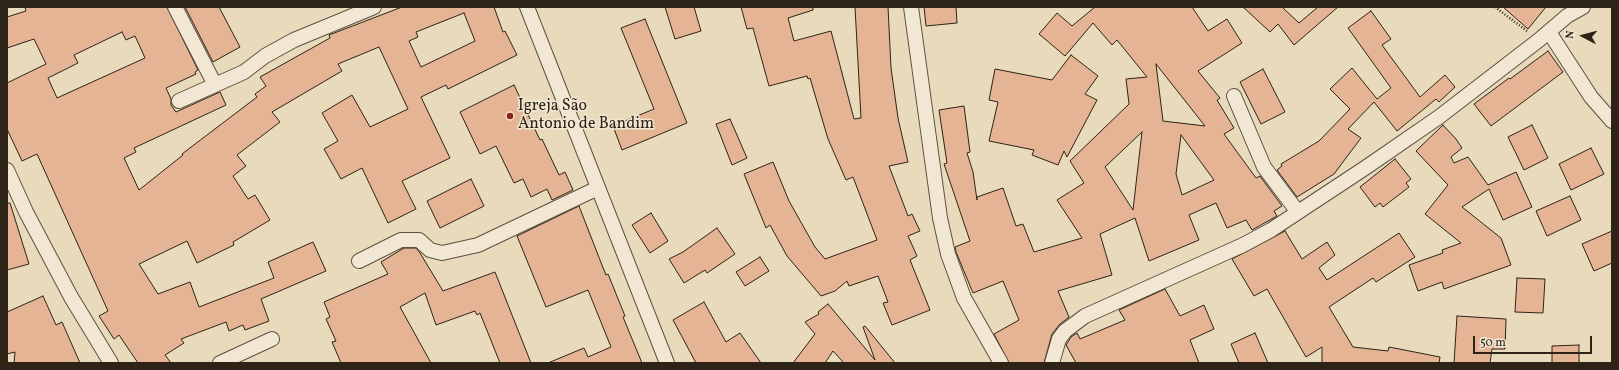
<!DOCTYPE html>
<meta charset="utf-8">
<style>
body{margin:0}
#map{position:relative;width:1619px;height:370px;overflow:hidden;background:#e9dabc;font-family:Vollkorn,serif}
canvas{display:block}
.frame{position:absolute;inset:0;border:8px solid #2d2316;pointer-events:none}
.north{position:absolute;left:1563px;top:16px;width:40px;height:40px;-webkit-text-stroke:3px #f1e7d3;paint-order:stroke;rotate:276deg;font-size:11px;font-weight:700;line-height:16px;text-align:center;color:#2d2316}
.north::after{content:'';display:block;margin:auto;width:14px;height:18px;background:#2d2316;clip-path:polygon(50% 0,100% 100%,50% 72%,0 100%)}
.scale{position:absolute;left:1473px;top:336px;width:119px;height:18px;box-sizing:border-box;border:2px solid #2d2316;border-top:0;padding-left:5px;font-size:12px;line-height:14px;white-space:nowrap;color:#2d2316;-webkit-text-stroke:3px #f1e7d3;paint-order:stroke}
</style>
<div id="map">
<canvas width="1619" height="370"></canvas>
<div class="frame"></div>
<div class="north">N</div>
<div class="scale">50 m</div>
</div>
<script>
const context = document.querySelector('canvas').getContext('2d');
context.lineJoin = 'round';
function paint(path, color) {
  context.fillStyle = color;
  context.fill(path, 'evenodd');
}
function poly(rows) {
  const path = new Path2D();
  for (const r of rows) {
    path.moveTo(r[0], r[1]);
    for (let i = 2; i < r.length; i += 2) path.lineTo(r[i], r[i + 1]);
  }
  return path;
}
function trace(path, color, width, dash) {
  context.strokeStyle = color;
  context.lineWidth = width;
  context.lineCap = dash ? 'butt' : 'round';
  context.setLineDash(dash || []);
  context.stroke(path);
}
function drawText(font, color, halo, rows, align = 'center') {
  context.font = font + ' Vollkorn,serif';
  context.lineWidth = 3;
  context.setLineDash([]);
  context.textBaseline = 'middle';
  context.strokeStyle = halo;
  context.fillStyle = color;
  for (const [text, x, y, turn = 0] of rows) {
    context.save();
    context.translate(x, y);
    context.rotate((+turn || 0) * Math.PI / 180);
    context.textAlign = isNaN(turn) ? turn : align;
    if (halo) context.strokeText(text, 0, 0);
    context.fillText(text, 0, 0);
    context.restore();
  }
}
const building = poly([
 [25,7,167,7,198,70,195,72,196,74,166,88,171,99,171,105,176,112,220,92,226,105,134,148,136,152,124,158,139,190,183,155,182,154,257,97,255,94,266,86,260,77,330,38,329,35,402,7,494,7,503,32,505,31,517,55,448,89,446,85,421,97,450,158,402,181,416,209,388,223,362,168,341,179,324,149,338,141,322,113,352,95,370,127,408,109,379,47,338,64,342,71,272,112,280,122,237,155,246,166,233,176,248,199,255,195,270,220,233,242,234,245,197,263,187,241,139,264,158,294,190,282,199,307,274,278,268,262,313,242,326,271,261,299,269,321,245,330,243,325,229,331,226,322,181,339,184,343,165,355,171,363,138,363,119,335,114,339,99,316,108,311,37,154,22,161,7,129,7,83,46,64,34,39,7,48,7,17,26,11,25,7],
 [464,13,475,41,421,67,409,41,418,37,416,32,464,13],
 [122,32,126,40,135,36,145,58,57,98,48,78,78,63,74,55,122,32],
 [185,7,219,7,240,47,213,62,185,7],
 [665,7,694,7,701,31,675,39,665,7],
 [741,7,813,7,813,10,788,18,794,41,831,31,854,119,861,118,855,7,888,7,891,68,898,118,908,162,889,166,908,216,912,214,920,231,908,236,917,256,910,260,930,310,892,325,883,303,888,302,878,276,849,286,847,281,835,291,821,296,787,256,770,225,766,228,744,174,773,162,789,201,815,247,825,259,877,240,853,177,846,180,828,139,810,78,808,79,807,76,769,86,753,28,747,29,741,7],
 [924,7,956,7,957,23,926,26,924,7],
 [1095,7,1192,7,1208,31,1227,19,1242,43,1198,71,1220,98,1217,100,1234,128,1224,134,1256,178,1260,176,1282,206,1274,211,1277,216,1252,230,1246,220,1227,228,1216,203,1189,215,1199,240,1149,261,1135,218,1100,234,1112,275,1058,291,1069,317,1060,324,1052,334,1044,363,1009,363,994,334,1019,320,1003,281,973,293,956,252,955,247,970,241,944,164,947,163,939,110,964,106,970,152,967,153,973,172,977,200,977,197,1003,188,1016,226,1023,224,1034,252,1082,238,1057,200,1084,183,1070,161,1129,104,1126,79,1147,77,1117,40,1112,45,1093,23,1065,56,1039,34,1057,13,1072,26,1095,7],
 [1156,64,1205,126,1163,121,1156,64],
 [1142,132,1133,210,1105,167,1142,132],
 [1181,135,1214,180,1182,195,1176,174,1181,135],
 [1243,7,1282,7,1299,23,1318,7,1338,7,1294,45,1278,24,1270,32,1243,7],
 [1503,7,1546,7,1528,29,1503,7],
 [1371,11,1391,39,1382,45,1420,97,1445,75,1455,87,1439,102,1436,99,1397,131,1374,102,1348,129,1361,138,1334,174,1297,197,1277,170,1282,166,1281,164,1319,141,1350,109,1330,89,1352,68,1377,99,1391,88,1348,28,1371,11],
 [645,19,687,123,622,150,613,126,654,109,621,28,645,19],
 [1548,51,1563,72,1491,126,1474,104,1509,78,1510,79,1548,51],
 [1071,55,1098,76,1085,94,1097,100,1067,157,1064,151,1058,165,1032,155,1034,150,989,141,998,102,989,100,995,69,1052,80,1071,55],
 [1263,69,1285,112,1261,124,1240,82,1263,69],
 [514,85,540,140,542,139,559,175,565,172,573,190,552,200,547,189,531,197,523,179,514,183,496,146,480,154,460,112,514,85],
 [730,119,747,158,732,165,716,124,730,119],
 [1443,125,1456,139,1462,148,1451,157,1454,163,1468,157,1488,185,1516,172,1532,207,1503,220,1489,189,1462,207,1501,238,1511,265,1444,289,1442,282,1418,291,1409,265,1443,253,1442,250,1461,243,1425,214,1448,185,1416,151,1443,125],
 [1532,125,1548,158,1524,170,1508,137,1532,125],
 [1591,148,1604,174,1571,190,1559,164,1591,148],
 [1395,159,1411,179,1406,183,1409,187,1383,207,1380,203,1375,207,1360,187,1395,159],
 [471,179,484,206,440,228,427,201,471,179],
 [1570,196,1581,220,1547,236,1536,211,1570,196],
 [7,203,10,203,29,264,7,270,7,203],
 [579,206,600,260,606,275,608,274,625,316,623,317,642,363,548,363,584,348,588,357,611,347,588,290,546,307,517,236,579,206],
 [651,213,668,241,650,253,632,225,651,213],
 [717,228,735,254,707,273,705,270,684,283,669,259,683,252,717,228],
 [1285,231,1302,259,1327,242,1335,255,1319,268,1327,280,1399,233,1415,257,1376,282,1373,278,1329,307,1353,347,1388,351,1389,347,1440,357,1439,363,1322,363,1322,347,1306,357,1267,289,1254,296,1232,259,1285,231],
 [1612,231,1612,263,1594,271,1582,244,1612,231],
 [404,248,416,248,420,253,443,291,495,272,531,363,500,363,480,313,477,315,475,311,436,325,425,293,400,307,431,363,341,363,332,342,336,341,326,319,330,317,324,302,388,274,381,262,404,248],
 [760,257,769,271,745,286,736,272,760,257],
 [1517,278,1545,279,1543,313,1515,312,1517,278],
 [1165,289,1180,316,1204,305,1214,329,1190,340,1199,363,1076,363,1066,345,1071,337,1077,333,1080,339,1125,320,1119,310,1165,289],
 [43,296,56,325,62,322,80,363,14,363,15,352,7,354,7,312,43,296],
 [704,302,726,342,740,333,761,363,696,363,673,320,704,302],
 [828,304,875,360,863,327,865,326,895,363,844,363,833,351,825,363,793,363,815,334,805,322,819,314,818,312,828,304],
 [1457,316,1506,319,1505,349,1492,349,1490,363,1454,363,1457,316],
 [1255,333,1268,363,1239,363,1231,344,1255,333],
 [1579,345,1579,363,1552,363,1552,346,1579,345]
]);
const path = poly([
 [1495,7,1527,31]
]);
const street = poly([
 [175,7,215,85],
 [527,7,667,363],
 [911,7,940,218,948,254,964,298,1001,363],
 [1549,32,1591,97,1612,121],
 [1234,96,1264,167,1297,211],
 [179,101,244,72,265,56,294,40,374,7],
 [7,170,26,212,71,297,111,363],
 [359,261,401,240,419,240,430,250,442,253,478,245,598,188],
 [220,363,272,339],
 [1052,363,1059,339,1065,331,1085,316,1243,245,1271,230,1365,168,1439,117,1539,40,1567,16,1583,7]
]);
const markers = [
 [510,116,4,"#8f2418"]
];
const poiNames = [
 ["Igreja São",518,107],
 ["Antonio de Bandim",518,125]
];
paint(building, '#e5b495');
trace(building, '#2d2316', 1);
trace(street, '#5c5140', 16);
trace(path, '#2d2316', 2.5, [1, 2]);
trace(street, '#f1e7d3', 14);
for (const [x, y, r, color] of markers) {
  const dot = new Path2D();
  dot.arc(x, y, r, 0, 2 * Math.PI);
  context.fillStyle = color;
  context.fill(dot);
  trace(dot, '#f1e7d3', 1.5);
}
drawText('16px', '#2d2316', '#f1e7d3', poiNames, 'left');
</script>
